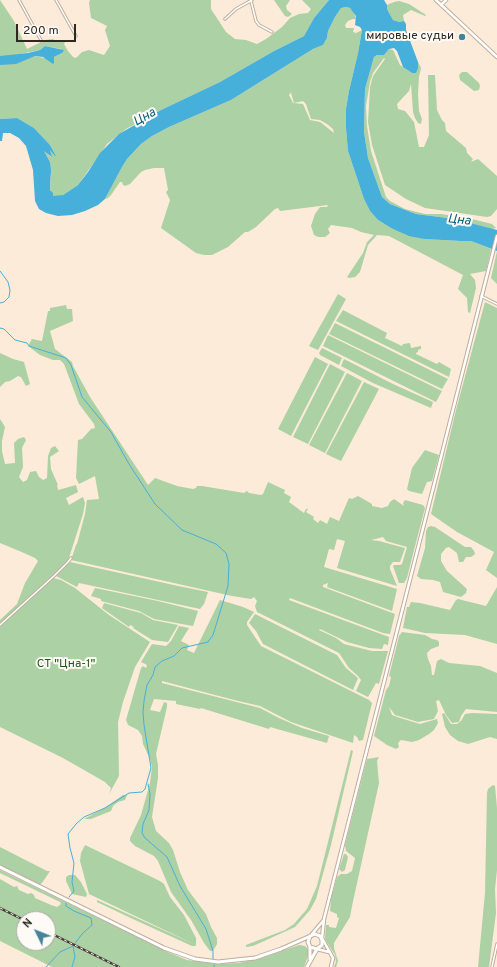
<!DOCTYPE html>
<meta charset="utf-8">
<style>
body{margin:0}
#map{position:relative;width:497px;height:967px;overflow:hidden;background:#fcebd8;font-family:Overpass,sans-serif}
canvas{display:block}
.north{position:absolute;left:16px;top:911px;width:40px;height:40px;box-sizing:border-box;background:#fefbf7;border:1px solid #aba7a1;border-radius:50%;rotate:313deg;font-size:11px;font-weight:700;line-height:16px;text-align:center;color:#2e2821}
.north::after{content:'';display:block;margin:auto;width:14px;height:18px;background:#448498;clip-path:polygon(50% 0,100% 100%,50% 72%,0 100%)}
.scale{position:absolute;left:16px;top:24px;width:60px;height:18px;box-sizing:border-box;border:2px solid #2e2821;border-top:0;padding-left:5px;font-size:12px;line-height:14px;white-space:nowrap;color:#2e2821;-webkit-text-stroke:3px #fefbf7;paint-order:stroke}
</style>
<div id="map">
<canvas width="497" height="967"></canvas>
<div class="north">N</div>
<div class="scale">200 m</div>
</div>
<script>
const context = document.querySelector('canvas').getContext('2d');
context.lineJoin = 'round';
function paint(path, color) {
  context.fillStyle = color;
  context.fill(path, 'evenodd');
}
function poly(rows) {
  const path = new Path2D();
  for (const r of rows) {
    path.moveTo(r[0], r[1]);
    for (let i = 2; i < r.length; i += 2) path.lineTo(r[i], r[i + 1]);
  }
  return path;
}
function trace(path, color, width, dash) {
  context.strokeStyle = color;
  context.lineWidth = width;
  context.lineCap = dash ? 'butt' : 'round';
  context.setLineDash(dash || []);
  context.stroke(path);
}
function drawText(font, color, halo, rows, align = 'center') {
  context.font = font + ' Overpass,sans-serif';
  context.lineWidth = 4;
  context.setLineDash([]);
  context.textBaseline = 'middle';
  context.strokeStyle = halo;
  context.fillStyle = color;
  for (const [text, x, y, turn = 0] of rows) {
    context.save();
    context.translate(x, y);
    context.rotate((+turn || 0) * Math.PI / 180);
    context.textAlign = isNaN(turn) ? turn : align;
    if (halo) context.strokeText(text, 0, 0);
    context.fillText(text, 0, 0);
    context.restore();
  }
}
const green = poly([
 [0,0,14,21,27,49,45,40,53,39,56,42,65,42,64,44,68,51,73,57,76,58,82,52,89,50,104,55,110,46,105,30,107,26,91,18,89,3,90,0,211,0,211,9,226,32,235,39,246,40,257,44,266,39,282,27,290,18,299,14,308,13,311,9,302,0,329,0,314,18,304,36,274,51,220,82,161,110,126,129,107,144,78,185,63,195,59,197,53,196,50,189,51,179,50,162,43,149,51,157,50,149,55,156,56,156,50,145,34,128,17,118,0,119,0,65,35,56,53,60,54,57,62,53,61,49,45,46,40,50,0,58],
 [274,0,290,0,286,6,287,10,292,14,288,17,285,16],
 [399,1,409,4,426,15,425,16,411,10,403,15,404,21,399,22,393,20,387,9,387,5,394,2],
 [346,7,350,8,354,12,356,19,353,19,348,21,345,25,346,28,354,28,353,32,356,33,362,30,358,53,349,91,346,109,346,128,348,151,364,199,370,211,378,220,391,228,424,239,461,241,471,241,491,249,486,271,470,274,475,280,476,288,470,313,468,312,467,298,458,289,463,275,389,236,377,235,368,245,360,272,355,277,349,278,347,277,363,253,367,242,374,235,361,232,352,228,331,225,328,229,330,233,325,237,318,237,314,235,311,226,315,214,320,207,327,207,328,205,280,211,278,208,275,209,256,227,248,232,245,232,228,247,212,255,204,255,196,253,161,228,170,200,166,192,168,190,164,168,154,168,145,170,141,172,130,184,125,186,123,185,122,182,120,182,111,195,108,198,105,199,122,167,127,159,141,144,152,136,169,127,231,100,313,49,323,45,327,38,328,31,335,17,341,8],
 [292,91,291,93,294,103,303,101,306,104,311,119,320,120,327,124,333,129,334,133,320,122,310,120,303,104,293,103,289,95],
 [389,49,393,50,400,65,412,73,418,68,418,62,421,68,419,77,418,94,419,111,422,119,421,124,418,123,415,118,413,112,411,84,409,91,397,104,398,109,405,111,414,122,419,147,424,147,429,135,428,75,435,75,437,110,442,120,445,123,446,131,466,148,467,153,473,159,471,162,478,159,497,176,497,209,491,216,487,217,425,208,406,199,385,185,372,145,368,122,370,87,373,76,385,59,384,58,373,73,370,82,366,106,367,126,371,151,386,197,390,201,405,209,425,214,441,214,468,218,492,224,496,228,492,229,455,219,416,214,390,204,382,197,368,158,364,132,365,89,374,57,377,55,384,55],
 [462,72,467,72,479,83,480,86,479,90,474,91,460,80,459,75],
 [497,251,497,284,491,278],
 [338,294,346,299,318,350,309,346],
 [485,302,497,308,497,578,486,570,494,552,457,532,431,514,456,410],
 [66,305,67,309,72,309,73,321,50,331,55,349,72,362,73,366,90,397,148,485,155,478,177,486,193,489,196,488,197,486,202,486,244,493,247,491,249,493,261,495,263,494,268,482,285,490,284,493,291,497,289,502,304,513,306,509,308,509,306,512,314,517,313,519,318,523,320,520,327,524,330,517,339,521,349,498,352,499,358,496,372,504,372,506,382,508,388,506,390,502,394,499,404,506,403,503,405,500,423,505,425,508,414,550,407,578,404,583,399,583,393,566,394,565,400,565,402,564,407,547,386,541,383,537,371,540,379,541,405,548,400,562,393,562,390,566,390,569,397,586,337,568,345,541,337,539,334,550,329,549,324,567,397,589,392,611,327,587,328,583,323,585,323,587,395,614,390,634,383,633,290,598,289,600,389,637,388,645,384,644,382,649,369,648,347,642,320,629,319,630,336,638,344,644,372,651,388,651,379,684,376,683,368,697,356,691,361,680,358,676,349,668,339,653,257,612,255,606,257,601,254,597,251,599,232,596,71,560,76,545,77,544,85,514,87,500,99,499,95,476,79,484,76,478,78,440,82,439,91,429,95,428,94,424,79,404,64,364,60,360,53,360,40,355,28,346,32,339,42,341,48,311,50,311,50,308],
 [343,310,387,333,385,338,402,346,403,344,410,343,411,348,421,346,421,349,418,350,418,352,416,353,416,354,437,364,439,362,451,369,449,377,336,321],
 [335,323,448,379,442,389,329,334],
 [328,335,442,391,436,402,323,346],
 [322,348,342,358,339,365,320,355,319,353],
 [0,353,13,359,24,362,30,384,26,386,21,377,18,376,10,381,5,382,0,387],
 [315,357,328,364,291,436,278,429],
 [344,359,393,384,433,402,431,408,373,383,341,366],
 [330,364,345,372,308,444,293,437],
 [347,373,362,381,325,453,309,445],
 [364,382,379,389,341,461,326,454],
 [0,419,5,427,2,441,2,451,5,464,15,463,14,443,18,439,24,437,26,440,22,448,23,467,19,477,23,482,27,480,30,472,36,471,39,477,43,480,47,478,48,456,51,448,55,446,59,451,50,457,51,469,58,485,57,485,58,490,76,485,78,492,66,498,69,505,83,497,85,503,83,514,68,561,0,624,0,620,17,604,25,583,38,561,35,558,24,553,0,543],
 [425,450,439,455,432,481,427,482,422,494,409,491,407,489,412,468],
 [431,526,435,527,465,547,471,547,474,551,475,554,471,557,466,557,463,562,459,562,457,553,449,547,446,548,441,554,441,561,447,571,467,589,466,593,461,597,443,592,440,582,433,580,421,579,417,576,425,548,426,531,428,527],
 [70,562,178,586,208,592,204,604,200,609,79,583,77,587,56,576],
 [53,578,61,580,75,588,109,615,150,642,135,667,123,702,118,722,119,776,109,794,111,788,105,782,63,758,0,727,0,627],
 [497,587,497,644,465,635,425,633,403,628,407,607,409,607,411,602,420,603,450,610,456,600,458,599,486,606],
 [95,588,158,601,198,611,193,626,154,619,139,611,101,601,101,599,91,596],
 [220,600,243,607,254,612,247,622,247,625,261,646,369,700,372,703,363,740,359,741,357,737,354,735,353,743,291,722,260,706,234,700,162,681,162,683,260,708,279,718,302,728,329,736,327,743,270,727,269,729,201,708,200,709,176,704,176,701,154,699,150,710,160,712,164,702,167,703,167,707,156,754,158,765,158,778,152,817,156,831,169,843,173,850,180,872,188,890,206,914,211,927,217,938,217,944,213,951,210,951,204,943,191,920,171,892,158,861,154,856,135,846,130,841,130,838,141,815,150,783,152,767,150,759,143,744,142,736,138,730,128,725,126,720,141,668,143,666,146,668,147,665,141,662,152,644,166,646,171,641,179,626,189,628,181,641,189,645,187,650,194,653],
 [104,603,141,613,153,620,178,625,168,642,152,640,133,628,134,627,130,625,129,627,102,608],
 [255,614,337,655,346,668,358,678,353,690,263,644,256,631,249,623],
 [402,632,425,635,432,639,437,640,439,642,439,646,431,649,427,653,428,659,431,666,432,675,434,675,437,661,441,659,449,663,480,666,497,673,497,712,466,709,461,716,459,722,452,723,446,715,439,700,436,701,438,711,434,719,418,722,395,715,389,707,392,715,397,717,420,724,437,719,438,723,434,730,429,734,419,740,412,742,401,740,398,743,399,747,396,749,387,745,374,736,386,690,389,686,391,677,389,676,399,636],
 [444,713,451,724,457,724,461,721,465,714,472,713,497,714,497,739,490,737,468,744,458,741,450,735,445,727,442,714],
 [351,750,353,751,331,845,316,899,310,910,295,927,253,946,246,947,246,945,285,930,294,924,307,909,317,886],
 [379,757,377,761,379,783,352,906,350,917,334,943,334,948,338,961,336,967,334,967,336,962,335,955,325,939,326,925,329,925,329,927,336,928,339,918,337,917,337,914,330,911,331,899,337,877,341,874,347,874,352,871,355,858,346,851,345,845,367,759],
 [493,785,495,786,497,808,497,870,495,889,496,913,489,967,478,967,485,893,487,793,488,789],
 [123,795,127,795,125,800,118,802,113,806,111,811,91,819,84,819,106,807],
 [85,845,160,881,164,884,170,897,184,915,196,938,196,945,89,894,80,861,81,853],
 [0,847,47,871,50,871,42,883,39,885,0,866],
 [344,854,346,854,348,857,345,870,342,872,339,869],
 [0,870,170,953,187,960,216,964,239,963,261,958,299,945,305,946,307,948,309,951,308,956,304,967,121,967,48,931,48,919,24,919,0,907,0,879,14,887,17,886,19,890,28,894,31,893,34,895,35,898,51,905,57,907,61,904,60,902,0,873],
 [69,875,75,875,81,882,87,894,86,897,72,894,66,881,66,877],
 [97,900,196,945,195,946,192,946,135,920,97,902],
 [0,909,24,921,24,943,48,943,48,933,116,967,52,967,0,941]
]);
const water = poly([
 [329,0,384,0,387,5,387,9,393,20,399,22,404,21,406,24,406,30,418,62,418,68,416,73,412,73,403,67,397,51,394,48,389,49,384,55,377,55,374,57,365,89,364,132,368,158,382,197,390,204,416,214,455,219,497,230,497,251,471,241,461,241,424,239,409,236,391,228,378,220,370,211,364,199,348,151,346,128,346,109,349,91,358,53,362,30,360,27,355,25,356,16,350,8,346,7,341,8,335,17,328,31,327,38,323,45,313,49,231,100,169,127,152,136,141,144,127,159,122,167,105,199,98,205,85,211,72,215,58,216,46,213,39,209,35,201,33,170,26,146,19,138,10,133,3,133,2,141,0,141,0,119,17,118,34,128,50,145,56,156,55,156,50,150,52,157,44,151,50,162,51,170,50,190,53,193,53,196,63,195,78,185,88,172,100,153,119,134,161,110,220,82,274,51,304,36,314,18],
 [45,46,64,50,62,53,54,57,54,63,53,64,43,57,35,56,16,64,0,65,0,56,28,53,40,50]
]);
const stream = poly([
 [0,271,8,282,10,290,9,297,4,302,0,303],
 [0,328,4,329,15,340,27,343,29,346,66,358,71,365,82,397,111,432,129,464,155,504,182,530,216,544,226,553,229,564,228,586,213,635,208,642,182,648,174,656,162,661,155,667,153,675,147,685,144,701,143,712,144,725,151,768,145,789,142,792,129,793,105,808,84,817,76,824,68,834,70,848,74,863,72,882,74,891,69,897],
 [148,784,150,794,149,810,143,824,142,833,145,838,167,857,180,886,206,929,213,951,213,959],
 [214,965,214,967],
 [46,967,60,952,73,946,82,934,92,925,91,918,74,911,66,906,66,903],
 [72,967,75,957,73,946]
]);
const street = poly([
 [19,0,42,42],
 [56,0,76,36],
 [251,1,256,21,259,25,272,32],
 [225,19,236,9,252,0],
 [481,296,497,304],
 [0,625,54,576,68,562,71,558],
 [492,967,497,944]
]);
const secondary = poly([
 [436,0,497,57],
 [441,5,446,0],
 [312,934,323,921],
 [317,949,329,952],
 [331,967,333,958,322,938,324,919,497,236]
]);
const primary = poly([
 [0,867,164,948,195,959,218,962,255,958,281,949,315,934,320,936,322,940,322,945,318,948],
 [310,959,310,947,308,942,310,936],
 [307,967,317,949,310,947]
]);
const rail = poly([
 [0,908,24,920],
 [48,932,119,967]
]);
const markers = [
 [462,37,4,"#448498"]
];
const poiNames = [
 ["мировые судьи",454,37]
];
const parkNames = [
 ["СТ \"Цна-1\"",66,665]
];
const waterNames = [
 ["Цна",145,118,-29],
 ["Цна",459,221,6]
];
paint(green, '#acd1a4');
paint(water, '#46afda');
trace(stream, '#46afda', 1);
trace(street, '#beae9c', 3.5);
trace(secondary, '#beae9c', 4.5);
trace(primary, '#beae9c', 5);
trace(street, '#fff', 1.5);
trace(secondary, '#fff', 2.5);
trace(primary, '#fff', 3);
trace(rail, '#443d35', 2.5);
trace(rail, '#fefbf7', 1, [3]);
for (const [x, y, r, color] of markers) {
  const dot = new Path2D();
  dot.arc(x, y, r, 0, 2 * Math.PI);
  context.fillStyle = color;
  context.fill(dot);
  trace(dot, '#fefbf7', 1.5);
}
drawText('12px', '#2e2821', '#fefbf7', poiNames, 'right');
drawText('12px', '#215814', '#fefbf7', parkNames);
drawText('italic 13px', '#065e7b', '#fefbf7', waterNames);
</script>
